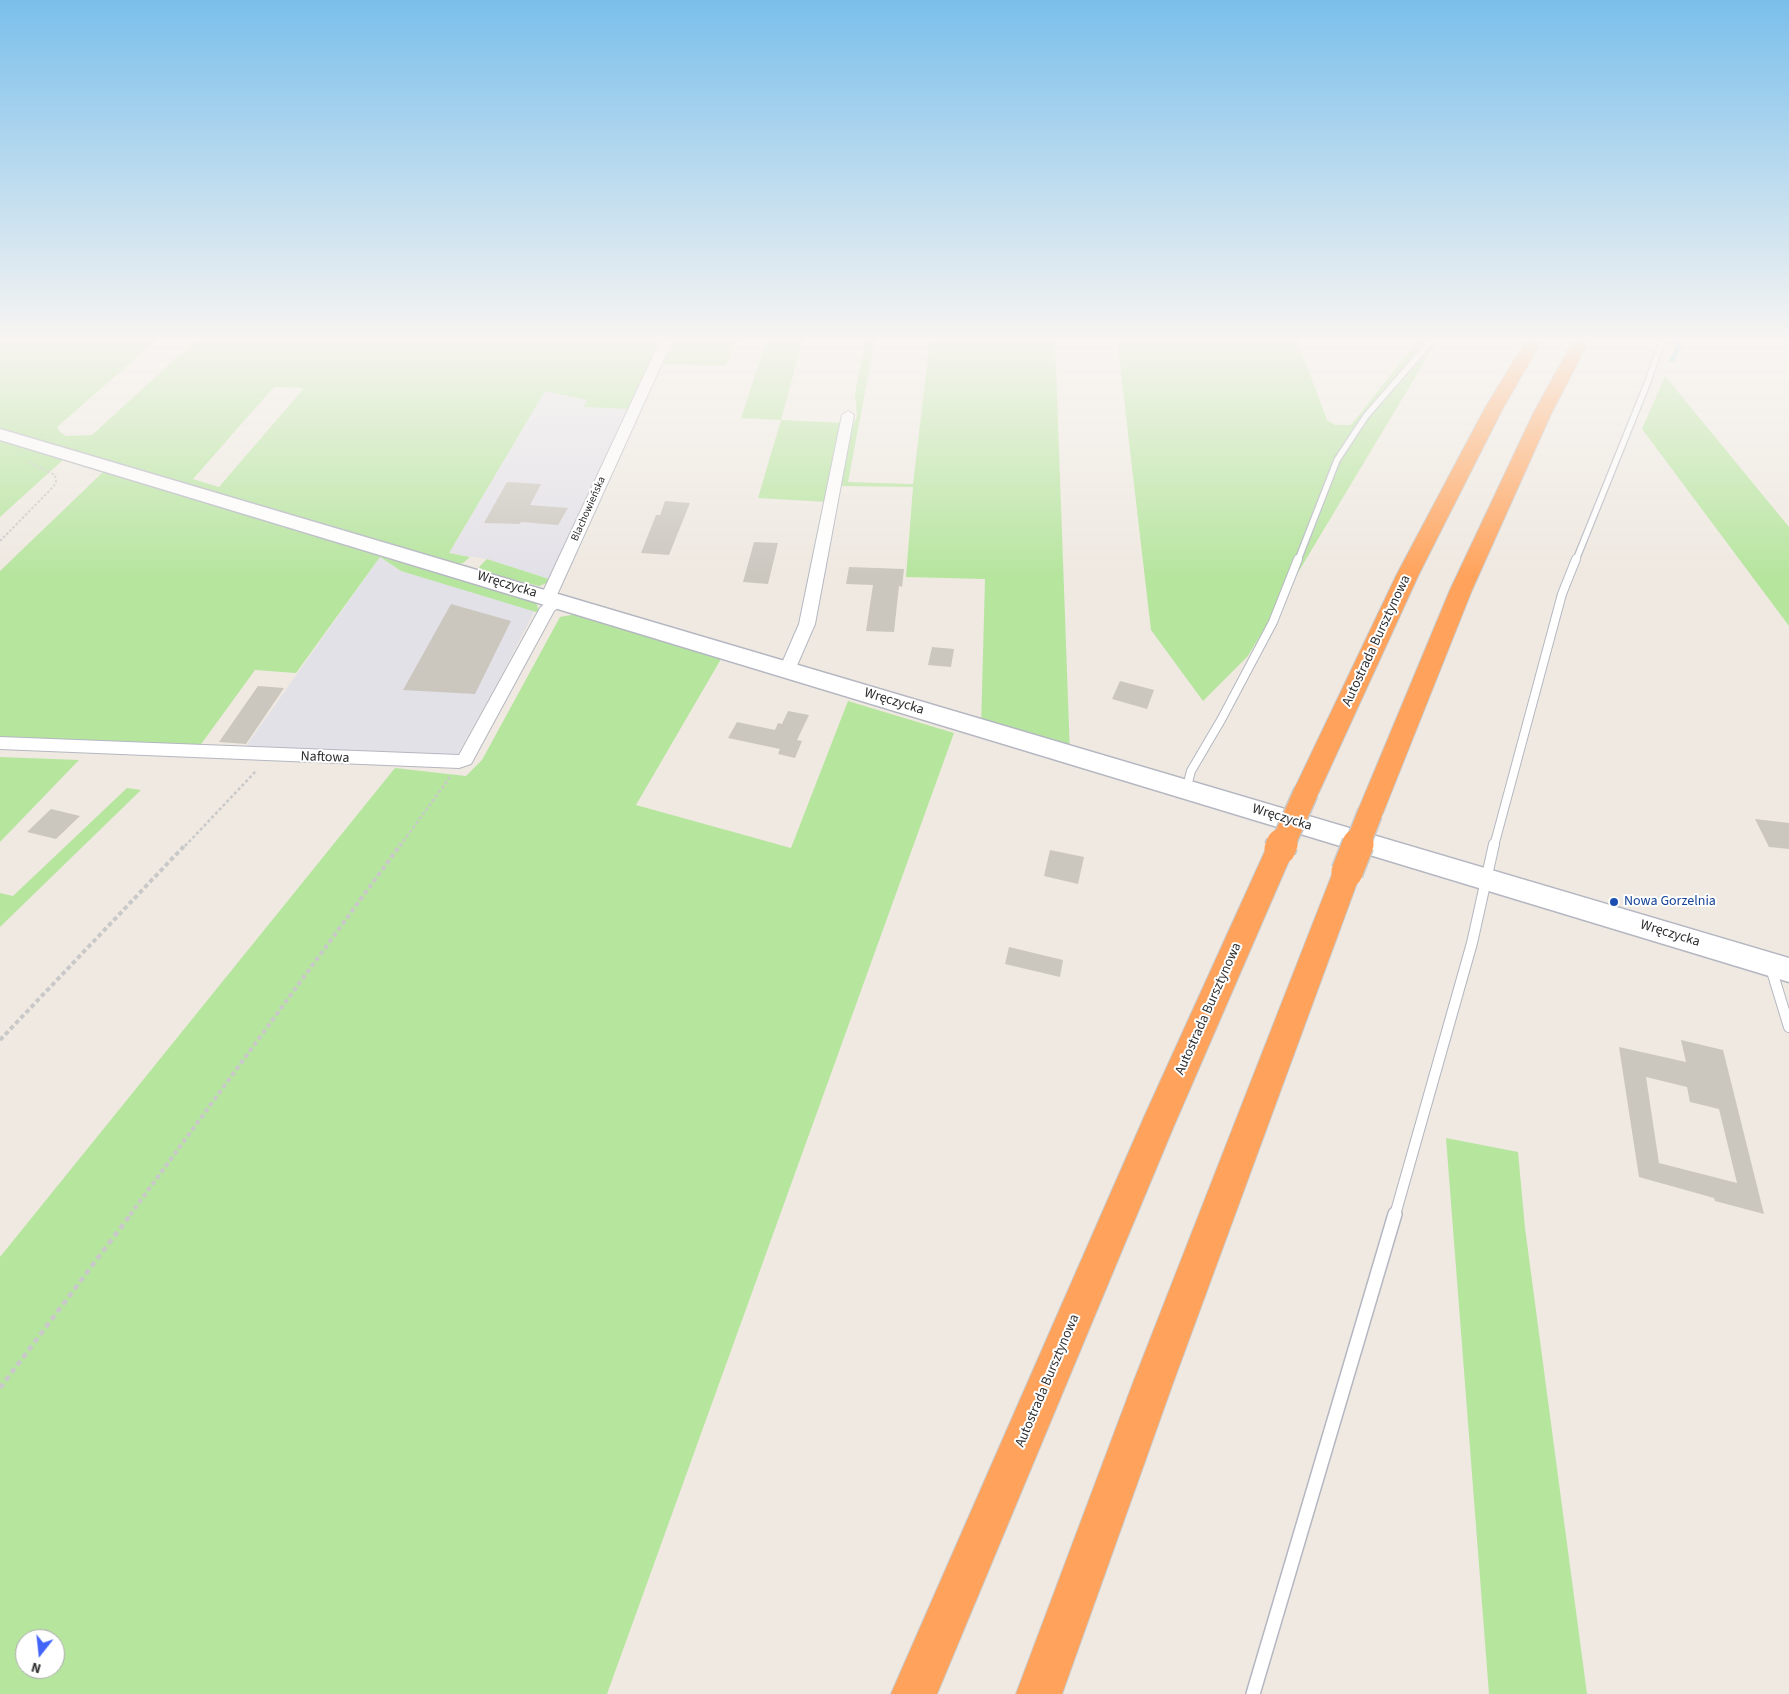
<!DOCTYPE html>
<meta charset="utf-8">
<style>
body{margin:0}
#map{position:relative;width:1789px;height:1694px;overflow:hidden;background:#efe9e1;font-family:"Source Sans 3",sans-serif}
canvas{display:block}
.north{position:absolute;left:15px;top:1629px;width:50px;height:50px;box-sizing:border-box;background:#fff;border:1px solid #ababab;border-radius:50%;rotate:196deg;font-size:14px;font-weight:700;line-height:20px;text-align:center;color:#2e2e2e}
.north::after{content:'';display:block;margin:auto;width:18px;height:22px;background:#4264fb;clip-path:polygon(50% 0,100% 100%,50% 72%,0 100%)}
</style>
<div id="map">
<canvas width="1789" height="1694"></canvas>
<div class="north">N</div>
</div>
<script>
const context = document.querySelector('canvas').getContext('2d');
context.lineJoin = 'round';
function paint(path, color) {
  context.fillStyle = color;
  context.fill(path, 'evenodd');
}
function poly(rows) {
  const path = new Path2D();
  for (const r of rows) {
    path.moveTo(r[0], r[1]);
    for (let i = 2; i < r.length; i += 2) path.lineTo(r[i], r[i + 1]);
  }
  return path;
}
function trace(path, color, width, dash) {
  context.strokeStyle = color;
  context.lineWidth = width;
  context.lineCap = dash ? 'butt' : 'round';
  context.setLineDash(dash || []);
  context.stroke(path);
}
function drawText(font, color, halo, rows, align = 'center') {
  context.font = font + ' "Source Sans 3",sans-serif';
  context.lineWidth = 4;
  context.setLineDash([]);
  context.textBaseline = 'middle';
  context.strokeStyle = halo;
  context.fillStyle = color;
  for (const [text, x, y, turn = 0] of rows) {
    context.save();
    context.translate(x, y);
    context.rotate((+turn || 0) * Math.PI / 180);
    context.textAlign = isNaN(turn) ? turn : align;
    if (halo) context.strokeText(text, 0, 0);
    context.fillText(text, 0, 0);
    context.restore();
  }
}
const industrial = poly([
 [545,390,587,400,584,407,629,409,549,579,487,559,449,553],
 [380,557,401,571,535,610,500,678,457,755,246,746]
]);
const green = poly([
 [0,339,158,339,57,427,60,432,66,436,92,435,197,339,663,339,629,409,584,407,587,400,545,391,449,553,470,557,463,563,458,564,0,428],
 [274,387,304,388,219,487,193,479],
 [674,339,737,339,726,366,664,364],
 [767,339,803,339,781,420,843,423,828,502,758,498,781,420,741,418],
 [866,339,875,339,848,482,913,484,930,339,1055,339,1070,755,981,728,985,579,906,577,913,487,838,486,849,435,857,416,855,393],
 [1117,339,1297,339,1327,420,1335,425,1351,425,1419,339,1438,339,1248,656,1203,701,1151,630],
 [1665,376,1789,527,1789,626,1642,429],
 [0,439,510,593,536,603,539,610,536,612,401,571,380,557,296,673,255,670,199,747,0,739,0,571,103,472,63,460,0,517],
 [487,559,549,579,547,583,539,586,481,571,479,567],
 [571,615,580,615,721,659,636,805,791,848,848,701,954,733,607,1694,0,1694,0,1257,395,768,466,776,482,760,560,617],
 [25,1639,55,1639,55,1669,25,1669],
 [0,757,79,760,0,842],
 [127,788,141,790,0,927,0,893,13,896],
 [1446,1138,1518,1152,1525,1228,1587,1694,1489,1694]
]);
const stream = poly([
 [1672,343,1680,345,1672,360]
]);
const building = poly([
 [507,482,541,484,530,505,568,508,558,525,521,522,519,524,484,523],
 [665,501,690,503,669,555,641,553,656,515,660,515],
 [754,542,778,543,768,584,743,582],
 [849,567,904,569,902,587,899,586,894,632,866,631,873,585,846,584],
 [451,604,511,621,475,694,403,690],
 [932,647,954,649,951,667,928,665],
 [1120,681,1154,690,1147,709,1112,699],
 [258,686,284,688,246,744,219,742],
 [788,711,809,715,797,740,802,741,795,758,778,754,780,749,728,738,737,722,775,730,778,723,782,724],
 [51,809,80,816,56,839,27,832],
 [1755,819,1789,823,1789,849,1769,847],
 [1050,850,1084,857,1078,884,1044,876],
 [1009,947,1063,960,1060,977,1005,964],
 [1681,1040,1723,1050,1764,1214,1715,1201,1714,1198,1639,1177,1619,1047,1686,1062],
 [1646,1077,1687,1087,1690,1102,1719,1109,1737,1183,1659,1163]
]);
const pathFar3 = poly([
 [0,541,54,486,56,481,55,475,28,462]
]);
const pathFar2 = poly([
 [185,846,257,770],
 [400,846,450,777]
]);
const pathFar1 = poly([
 [0,1040,186,844],
 [130,1215,401,844]
]);
const path = poly([
 [0,1388,131,1214]
]);
const serviceFar3 = poly([
 [1298,560,1337,460,1366,416,1433,339],
 [1576,560,1647,384,1663,339]
]);
const serviceFar2 = poly([
 [1186,790,1191,771,1221,720,1273,622,1298,559],
 [1494,846,1562,594,1576,559]
]);
const serviceFar1 = poly([
 [1771,968,1789,1027],
 [1395,1215,1472,943,1494,844]
]);
const service = poly([
 [1253,1694,1395,1214]
]);
const minor = poly([
 [661,339,673,339,556,597,563,598,566,601,554,611,471,764,459,768,0,749,0,737,459,755,540,608,546,602,540,598,661,339],
 [848,411,854,415,815,624,795,670,793,674,787,675,781,674,779,670,799,624,842,415,848,411]
]);
const secondary = poly([
 [0,429,1789,958,1789,982,0,440,0,429]
]);
const motorway = poly([
 [1527,339,1543,339,1503,408,1419,574,1319,792,1315,799,1306,802,1297,799,1293,792,1397,574,1485,408,1527,339],
 [1574,339,1590,339,1551,414,1472,590,1383,813,1379,820,1370,823,1361,820,1357,813,1450,590,1533,414,1574,339],
 [1280,838,1290,841,1294,849,1173,1128,937,1694,891,1694,1145,1115,1266,849,1270,841,1280,838],
 [1347,861,1357,864,1361,872,1173,1383,1062,1694,1016,1694,1133,1383,1333,872,1337,864,1347,861]
]);
const motorwayBridgeFar1 = poly([
 [1282,846,1306,792],
 [1357,846,1370,813]
]);
const motorwayBridge = poly([
 [1280,849,1282,844],
 [1347,872,1358,844]
]);
const markers = [
 [1614,902,5,"#1a4fb4"]
];
const farStreetnames = [
 ["Blachowieńska",589,509,-66]
];
const streetNames = [
 ["Wręczycka",507,585,17],
 ["Autostrada Bursztynowa",1377,641,-65],
 ["Wręczycka",894,702,17],
 ["Naftowa",325,758,2],
 ["Wręczycka",1282,818,17],
 ["Wręczycka",1670,934,17],
 ["Autostrada Bursztynowa",1209,1009,-66],
 ["Autostrada Bursztynowa",1048,1381,-67]
];
const transitNames = [
 ["Nowa Gorzelnia",1624,902]
];
paint(industrial, '#e3e1e8');
paint(green, '#b6e59e');
trace(stream, '#75cff0', 4.5);
paint(building, '#cbc7bf');
trace(serviceFar3, '#b4b7c1', 8);
trace(serviceFar2, '#b4b7c1', 10);
trace(serviceFar1, '#b4b7c1', 12);
trace(service, '#b4b7c1', 16);
trace(minor, '#b4b7c1', 2);
trace(secondary, '#b4b7c1', 3);
trace(motorway, '#c9c9c9', 2);
trace(pathFar3, '#c9c9c9', 2, [2.5, 2]);
trace(pathFar2, '#c9c9c9', 2.5, [3, 2.5]);
trace(pathFar1, '#c9c9c9', 4, [4.5, 3]);
trace(path, '#c9c9c9', 4.5, [5.5, 4]);
trace(serviceFar3, '#fff', 5.5);
trace(serviceFar2, '#fff', 8);
trace(serviceFar1, '#fff', 10);
trace(service, '#fff', 13);
paint(minor, '#fff');
paint(secondary, '#fff');
paint(motorway, '#ffa35c');
trace(motorwayBridgeFar1, '#c9c9c9', 27, []);
trace(motorwayBridge, '#c9c9c9', 34, []);
trace(motorwayBridgeFar1, '#ffa35c', 24);
trace(motorwayBridge, '#ffa35c', 31);
const sky = context.createLinearGradient(0, 0, 0, 576);
sky.addColorStop(0, '#7abfeb');
sky.addColorStop(0.59, '#f8f5f2');
sky.addColorStop(1, '#f8f5f200');
context.fillStyle = sky;
context.fillRect(0, 0, 1789, 576);
for (const [x, y, r, color] of markers) {
  const dot = new Path2D();
  dot.arc(x, y, r, 0, 2 * Math.PI);
  context.fillStyle = color;
  context.fill(dot);
  trace(dot, '#fff', 2);
}
drawText('11px', '#2e2e2e', '#fff', farStreetnames);
drawText('14px', '#2e2e2e', '#fff', streetNames);
drawText('14px', '#164399', '#fff', transitNames, 'left');
</script>
